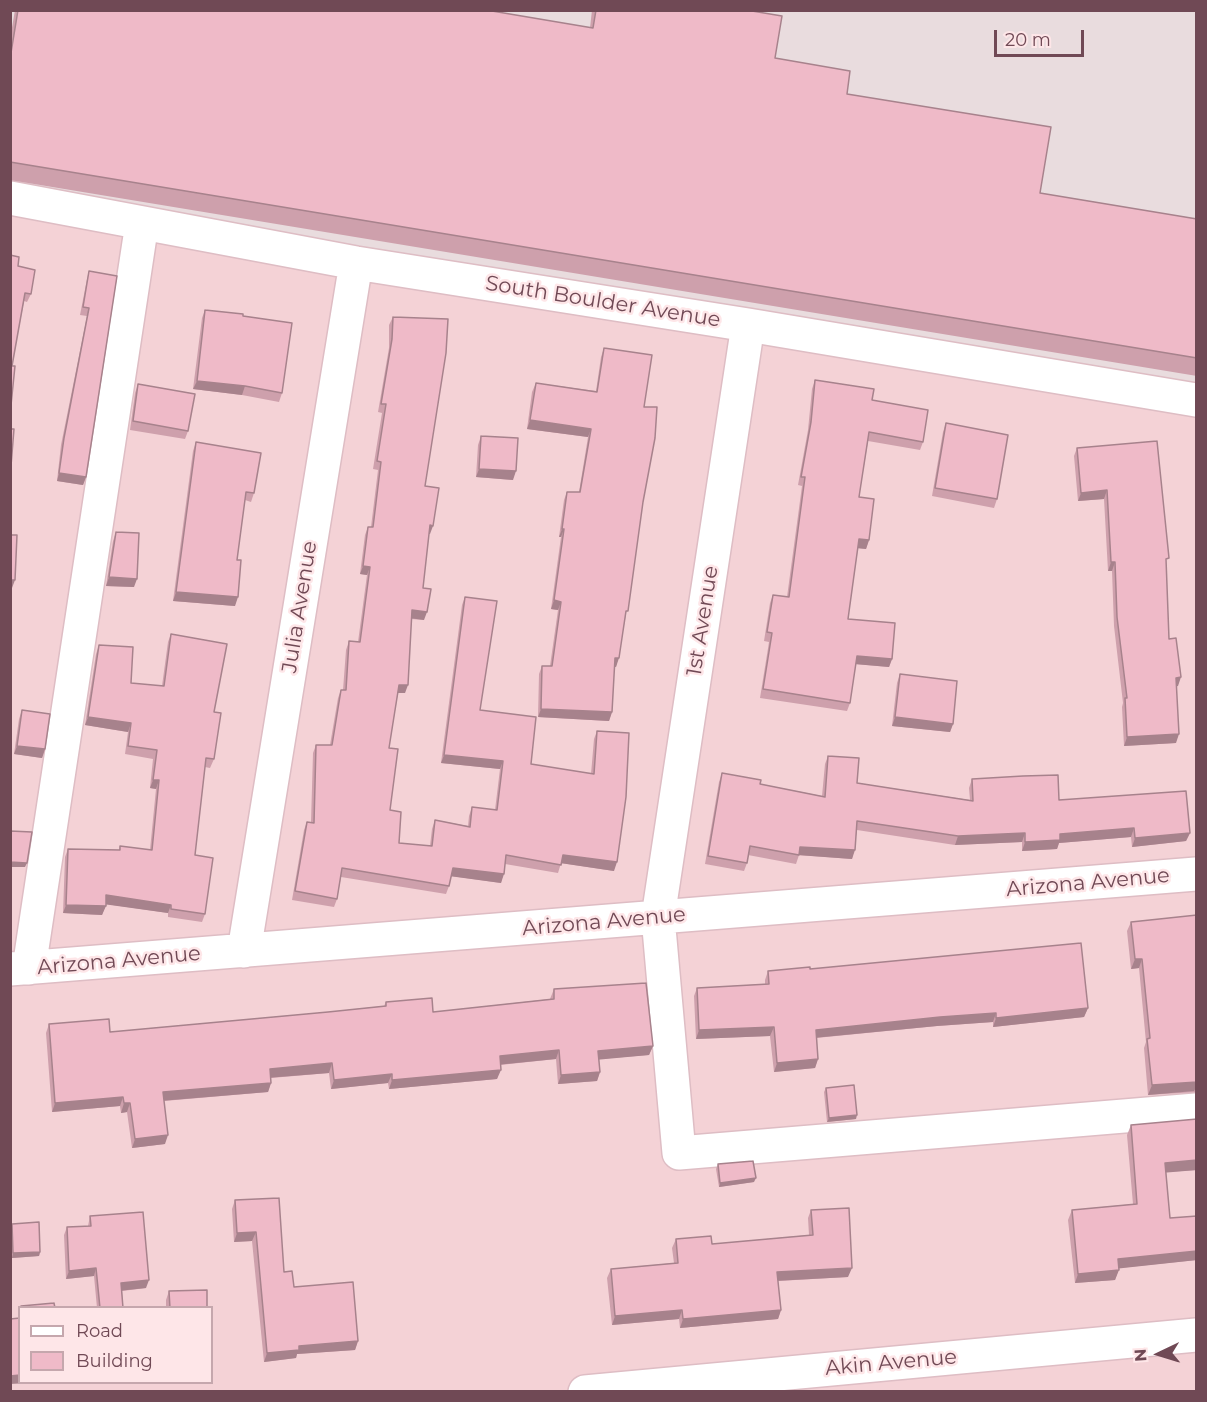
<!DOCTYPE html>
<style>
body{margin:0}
#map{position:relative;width:1207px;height:1402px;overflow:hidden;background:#fbe1e2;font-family:Montserrat,sans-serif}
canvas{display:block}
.frame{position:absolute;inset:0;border:12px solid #704955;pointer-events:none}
.legend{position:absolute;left:18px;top:1306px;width:195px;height:78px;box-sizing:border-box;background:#fee6e8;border:2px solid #c5a7ad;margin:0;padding:8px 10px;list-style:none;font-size:18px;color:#704955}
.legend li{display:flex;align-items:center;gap:12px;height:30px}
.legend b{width:30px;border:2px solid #c5a7ad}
.north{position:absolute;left:1129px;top:1324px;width:60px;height:60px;-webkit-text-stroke:4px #fee6e8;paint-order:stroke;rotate:266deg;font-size:16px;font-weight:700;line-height:24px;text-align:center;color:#704955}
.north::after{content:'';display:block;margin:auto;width:21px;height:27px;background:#704955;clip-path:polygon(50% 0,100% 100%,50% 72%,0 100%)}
.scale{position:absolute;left:994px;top:30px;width:90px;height:27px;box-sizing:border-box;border:3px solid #704955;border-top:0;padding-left:8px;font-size:18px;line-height:21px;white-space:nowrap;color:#704955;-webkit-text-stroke:4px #fee6e8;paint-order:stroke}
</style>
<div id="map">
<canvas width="1207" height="1402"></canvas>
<div class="frame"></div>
<ul class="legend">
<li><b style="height:8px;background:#fff"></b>Road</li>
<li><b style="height:16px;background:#efbac8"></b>Building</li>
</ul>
<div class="north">N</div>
<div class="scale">20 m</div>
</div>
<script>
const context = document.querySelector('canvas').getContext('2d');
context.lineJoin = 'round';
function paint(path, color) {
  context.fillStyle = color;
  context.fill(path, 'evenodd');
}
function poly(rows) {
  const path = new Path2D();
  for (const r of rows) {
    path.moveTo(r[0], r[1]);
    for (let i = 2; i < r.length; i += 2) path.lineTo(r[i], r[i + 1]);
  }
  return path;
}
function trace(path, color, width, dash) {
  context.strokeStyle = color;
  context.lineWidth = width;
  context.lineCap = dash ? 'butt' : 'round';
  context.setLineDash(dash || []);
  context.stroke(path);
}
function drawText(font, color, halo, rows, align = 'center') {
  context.font = font + ' Montserrat,sans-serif';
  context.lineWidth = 5;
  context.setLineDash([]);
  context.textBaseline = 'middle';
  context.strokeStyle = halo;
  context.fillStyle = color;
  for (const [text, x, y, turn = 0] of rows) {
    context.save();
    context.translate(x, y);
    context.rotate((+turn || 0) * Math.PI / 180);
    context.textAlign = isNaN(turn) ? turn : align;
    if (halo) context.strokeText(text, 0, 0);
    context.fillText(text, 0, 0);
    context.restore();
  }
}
const residential = poly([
 [10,183,1196,405,1196,1391,11,1391],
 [20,1308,212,1308,212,1382,20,1382]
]);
const industrial = poly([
 [10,11,1196,11,1196,405,11,183]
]);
const minor = poly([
 [10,198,356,263,748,325,1196,400],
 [748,325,658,917,679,1153,1196,1110],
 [244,951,356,263],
 [29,968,142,223],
 [10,969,1196,874],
 [585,1392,1196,1335]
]);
const wall = poly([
 [15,10,486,10,590,28,592,10,746,10,775,58,847,94,1040,193,1197,219,1197,376,10,180,10,39],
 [10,255,18,266,31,294,27,302,24,301,12,366],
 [89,271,117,276,86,477,83,485,57,481,61,445,87,316,80,315,87,279],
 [205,310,282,393,279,402,242,395,193,389,202,318],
 [393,317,425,486,430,534,429,534,423,588,424,620,411,619,405,693,398,693,389,748,390,810,399,843,430,846,432,829,435,820,468,826,469,816,472,807,495,810,500,769,441,763,462,605,465,597,480,710,531,764,591,774,594,739,597,731,614,871,561,863,558,873,505,864,501,883,451,876,449,886,446,894,341,877,337,899,334,907,292,900,304,830,307,822,311,822,313,753,316,745,330,745,338,698,341,690,343,690,346,650,349,641,358,642,367,575,360,574,365,535,368,527,371,527,378,470,373,469,382,413,378,412,389,348,389,325],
 [604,348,644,407,643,502,625,620,616,667,614,667,612,712,609,721,538,717,539,674,542,666,550,666,558,610,551,609,561,537,559,537,564,500,567,492,579,492,588,437,527,429,532,392,536,383,596,391,601,357],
 [815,380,872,400,923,442,920,450,868,441,859,497,869,540,866,549,858,548,848,619,892,659,889,667,856,664,850,703,847,711,760,698,769,642,764,641,770,603,773,595,787,597,802,486,798,485,808,430,812,389],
 [138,384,188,431,185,439,130,430,135,393],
 [946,423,997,499,994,508,932,496,943,432],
 [481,436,513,480,476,477,478,445],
 [196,442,254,493,251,502,245,500,237,560,235,606,173,601,193,451],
 [1077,448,1166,566,1169,639,1178,686,1176,686,1176,743,1124,746,1122,707,1123,703,1114,626,1112,571,1108,571,1104,499,1078,501,1074,456],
 [116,532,134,587,106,586,113,541],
 [171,634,214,712,214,759,210,768,205,767,195,855,205,914,202,922,168,917,168,913,106,904,102,915,63,913,65,857,68,849,119,850,120,846,150,850,156,789,150,788,153,759,125,754,128,732,85,725,96,654,99,645,131,683,162,686,168,642],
 [900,674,953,724,950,732,892,726,897,683],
 [22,710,45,749,42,758,14,754,19,719],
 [828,756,857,783,970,800,969,788,972,779,1190,833,1186,841,1132,847,1131,837,1059,843,1057,849,1022,851,1022,842,955,845,857,830,852,859,799,855,796,864,748,855,747,863,744,871,705,864,719,782,722,773,760,784,822,796,825,764],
 [1197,915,1197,1092,1148,1095,1144,1048,1146,1042,1139,968,1131,969,1127,931,1131,922],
 [810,969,1088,1008,1084,1017,993,1027,993,1022,937,1026,816,1038,818,1059,815,1068,774,1072,770,1036,696,1039,694,996,697,988,765,984,765,980,768,971],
 [554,989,653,1046,649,1055,599,1059,600,1072,597,1081,558,1084,556,1059,500,1065,497,1079,389,1089,388,1083,331,1089,329,1073,271,1078,271,1083,268,1092,164,1101,165,1144,132,1148,127,1112,121,1113,120,1106,52,1112,46,1033,49,1024,110,1032,328,1012,384,1006,386,1002,433,1012,550,999],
 [826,1088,856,1119,827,1122,824,1092],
 [1197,1119,1197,1170,1166,1172,1170,1218,1197,1216,1197,1260,1119,1268,1115,1280,1075,1283,1068,1220,1072,1210,1133,1204,1127,1135,1131,1125],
 [718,1164,754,1182,719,1187,716,1169],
 [235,1200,294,1287,358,1341,355,1350,297,1354,296,1358,264,1362,252,1241,234,1242,232,1209],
 [811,1210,848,1277,778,1281,781,1310,778,1319,680,1328,679,1319,612,1325,607,1278,611,1269,674,1263,672,1248,676,1239,712,1244,809,1235,808,1218],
 [90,1216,146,1288,122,1291,123,1308,97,1308,94,1276,66,1279,64,1235,67,1227,88,1226],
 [12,1224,40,1252,39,1256,12,1258,10,1227],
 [169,1291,207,1308,166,1308,166,1300]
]);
const shadedWall = poly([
 [197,381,245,386,242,395,193,389],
 [530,420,591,429,588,437,527,429],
 [479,469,516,471,513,480,476,477],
 [59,473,86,477,83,485,57,481],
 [1107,490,1104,499,1078,501,1081,493],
 [430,525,433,526,430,534,427,534],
 [562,529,564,529,561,537,559,537],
 [859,539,869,540,866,549,856,548],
 [1111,562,1115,562,1112,571,1108,571],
 [363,566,370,567,367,575,360,574],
 [109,577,137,579,134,587,106,586],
 [10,580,15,580,12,588,10,588],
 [176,592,238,597,235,606,173,601],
 [554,600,561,602,558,610,551,609],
 [412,610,427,612,424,620,409,618],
 [857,656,892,659,889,667,854,664],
 [615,658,619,658,616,667,612,666],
 [1181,677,1178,686,1173,687,1176,678],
 [399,685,408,685,405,693,396,693],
 [541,709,612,712,609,721,538,717],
 [88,717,131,723,128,732,85,725],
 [895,717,953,724,950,732,892,726],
 [1179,734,1176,743,1124,746,1127,737],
 [17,746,45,749,42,758,14,754],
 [444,755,503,761,500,769,441,763],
 [153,780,159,780,156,789,150,788],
 [1134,828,1131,837,1059,843,1057,849,1022,851,1025,842,1060,834],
 [1025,833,1022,842,955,845,958,836],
 [1190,833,1186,841,1132,847,1135,838],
 [800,847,855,850,852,859,797,855],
 [563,855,617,862,614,871,560,863],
 [10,862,27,863,25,867,10,867],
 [453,868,504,874,501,883,449,876],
 [106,895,171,905,168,913,103,904],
 [66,905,106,906,102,915,63,913],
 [1135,959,1142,959,1139,968,1131,969],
 [1088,1008,1084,1017,993,1027,996,1018],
 [996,1013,993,1022,937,1026,813,1038,816,1030,940,1017],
 [774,1027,770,1036,696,1039,699,1030],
 [653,1046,649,1055,595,1060,598,1051],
 [559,1050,556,1059,496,1065,500,1056],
 [818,1059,815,1068,774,1072,777,1063],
 [332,1063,329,1073,266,1078,270,1069],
 [501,1070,497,1079,389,1089,392,1080],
 [600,1072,597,1081,558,1084,561,1075],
 [392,1074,388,1083,331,1089,334,1080],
 [1197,1082,1197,1086,1194,1091,1148,1095,1152,1085],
 [271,1083,268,1092,160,1101,163,1092],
 [123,1097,120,1106,52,1112,55,1103],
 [124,1103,130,1103,127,1112,121,1113],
 [857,1115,856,1119,827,1122,829,1118],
 [168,1135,165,1144,132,1148,135,1139],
 [1197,1160,1197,1170,1161,1173,1165,1163],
 [756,1178,754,1182,719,1187,720,1183],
 [256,1232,252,1241,234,1242,237,1233],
 [1197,1251,1197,1260,1114,1269,1118,1259],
 [40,1252,39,1256,12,1258,13,1253],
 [96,1268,94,1276,66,1279,69,1271],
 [852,1268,848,1277,774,1281,777,1272],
 [1119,1270,1115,1280,1075,1283,1078,1274],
 [149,1280,146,1288,118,1291,121,1283],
 [682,1310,679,1319,612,1325,615,1316],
 [781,1310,778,1319,680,1328,683,1319],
 [358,1341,355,1350,297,1354,296,1358,264,1362,267,1353,299,1346],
 [20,1375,20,1383,29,1383,10,1384,10,1376]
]);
const building = poly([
 [18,10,486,10,593,28,596,10,746,10,782,16,775,58,850,71,847,94,1051,127,1040,193,1197,219,1197,358,10,162,10,59,18,10],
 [10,255,19,257,18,266,35,270,31,294,25,293,12,366,15,366,10,415,10,255],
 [89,271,117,276,86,477,59,473,64,438,89,308,83,307,89,271],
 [205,310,243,314,243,316,292,323,282,393,245,386,197,381,205,310],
 [393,317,448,319,446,353,425,486,439,488,433,526,430,525,423,588,431,589,427,612,412,610,408,685,399,685,389,748,398,749,390,810,401,812,399,843,432,846,435,820,470,827,472,807,497,810,503,761,444,755,465,597,497,601,480,710,536,717,531,764,594,774,597,731,629,733,626,797,617,862,563,855,561,865,506,855,504,874,453,868,449,886,342,868,337,899,295,891,307,822,314,823,316,745,332,745,341,690,346,690,349,641,360,642,370,567,363,566,368,527,373,527,381,462,377,461,386,404,381,404,392,339,393,317],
 [604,348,652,355,644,407,657,407,655,438,643,502,628,611,626,611,619,658,615,658,612,712,541,709,542,666,552,666,561,602,554,600,564,529,562,529,567,492,580,492,591,429,530,420,536,383,597,392,604,348],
 [815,380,874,389,872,400,928,410,923,442,869,432,859,497,874,499,869,540,859,539,848,619,895,623,892,659,857,656,850,703,763,689,772,633,767,632,773,595,789,597,805,477,801,477,811,422,815,380],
 [138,384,195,394,188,431,133,421,138,384],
 [946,423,1008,435,997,499,935,488,946,423],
 [10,429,14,429,11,466,10,466,10,429],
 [481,436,518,438,516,471,479,469,481,436],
 [1157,441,1169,558,1166,559,1169,639,1176,638,1181,677,1176,678,1179,734,1127,737,1125,698,1127,698,1117,617,1115,562,1111,562,1107,490,1081,493,1077,448,1157,441],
 [196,442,261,453,254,493,246,492,237,560,241,560,238,597,176,592,196,442],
 [116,532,139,533,137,579,109,577,116,532],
 [10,535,17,535,15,580,10,580,10,535],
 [171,634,227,644,214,712,221,713,214,759,206,758,195,855,213,858,205,914,171,909,171,905,106,895,106,906,66,905,68,849,120,850,120,846,152,850,159,780,153,780,157,750,128,746,131,723,88,717,99,645,133,647,131,683,164,686,171,634],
 [900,674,957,681,953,724,895,717,900,674],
 [22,710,50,714,45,749,17,746,22,710],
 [828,756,859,758,857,783,973,801,972,779,1023,776,1058,775,1059,800,1186,791,1190,833,1135,838,1134,828,1060,834,1060,840,1025,842,1025,833,958,836,857,821,855,850,800,847,799,855,750,846,747,863,708,856,722,773,761,780,760,784,825,797,828,756],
 [10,831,32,832,27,863,10,862,10,831],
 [1197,915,1197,1082,1152,1085,1147,1039,1150,1038,1142,959,1135,959,1131,922,1197,915],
 [1081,943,1088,1008,996,1018,996,1013,940,1017,816,1030,818,1059,777,1063,774,1027,699,1030,697,988,769,984,768,971,810,967,810,969,1081,943],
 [646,983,653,1046,598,1051,600,1072,561,1075,559,1050,500,1056,501,1070,392,1080,392,1074,334,1080,332,1063,270,1069,271,1083,163,1092,168,1135,135,1139,130,1103,124,1103,123,1097,55,1103,49,1024,109,1019,110,1032,328,1012,386,1006,386,1002,432,998,433,1012,554,999,554,989,646,983],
 [854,1085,857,1115,829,1118,826,1088,854,1085],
 [1197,1119,1197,1160,1165,1163,1170,1218,1197,1216,1197,1251,1118,1259,1119,1270,1078,1274,1072,1210,1137,1204,1131,1125,1197,1119],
 [753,1161,756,1178,720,1183,718,1164,753,1161],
 [279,1198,284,1272,292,1271,294,1287,353,1282,358,1341,299,1346,299,1350,267,1353,256,1232,237,1233,235,1200,279,1198],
 [849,1208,852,1268,777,1272,781,1310,683,1319,682,1310,615,1316,611,1269,678,1263,676,1239,711,1236,712,1244,813,1235,811,1210,849,1208],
 [143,1212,149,1280,121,1283,123,1308,100,1308,96,1268,69,1271,67,1227,91,1226,90,1216,143,1212],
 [39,1222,40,1252,13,1253,12,1224,39,1222],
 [207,1290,207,1308,170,1308,169,1291,207,1290],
 [54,1303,55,1308,21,1308,21,1306,54,1303],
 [20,1318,20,1375,10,1376,10,1319,20,1318]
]);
const streetNames = [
 ["South Boulder Avenue",603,302,9],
 ["Julia Avenue",300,607,-81],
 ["1st Avenue",703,621,-81],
 ["Arizona Avenue",1088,883,-5],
 ["Arizona Avenue",604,922,-5],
 ["Arizona Avenue",119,961,-5],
 ["Akin Avenue",891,1363,-5]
];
paint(residential, '#f4d2d6');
paint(industrial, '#e9dcde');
trace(minor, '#debdc4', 36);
trace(minor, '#fff', 33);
paint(wall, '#cea0ac');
paint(shadedWall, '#a7828c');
paint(building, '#efbac8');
trace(building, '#a7828c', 1.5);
drawText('21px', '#704955', '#fee6e8', streetNames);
</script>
